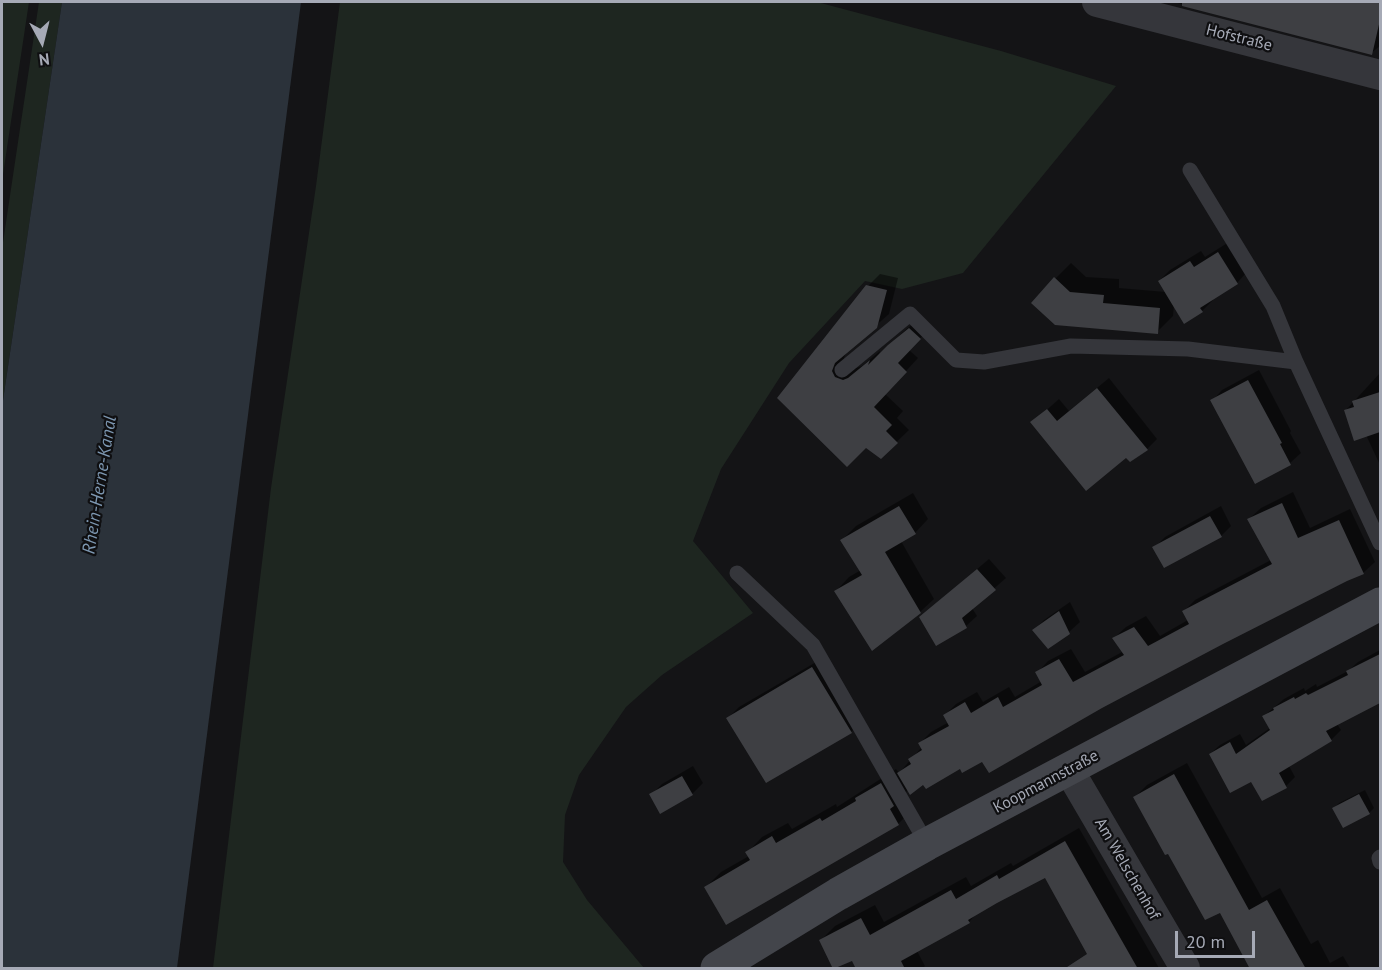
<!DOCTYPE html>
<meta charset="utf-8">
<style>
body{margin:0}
#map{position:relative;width:1382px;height:970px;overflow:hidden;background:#141416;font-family:"PT Sans",sans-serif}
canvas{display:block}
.frame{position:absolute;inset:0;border:3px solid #a6aab6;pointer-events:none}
.north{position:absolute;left:12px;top:12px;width:60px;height:60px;-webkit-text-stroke:4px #0f0f11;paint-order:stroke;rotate:173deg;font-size:16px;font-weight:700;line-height:24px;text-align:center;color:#a6aab6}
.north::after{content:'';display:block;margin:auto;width:21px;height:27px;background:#a6aab6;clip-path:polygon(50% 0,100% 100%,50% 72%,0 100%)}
.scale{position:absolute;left:1175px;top:931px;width:80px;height:27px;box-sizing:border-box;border:3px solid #a6aab6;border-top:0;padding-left:8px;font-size:18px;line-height:21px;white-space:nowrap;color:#a6aab6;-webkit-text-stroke:4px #0f0f11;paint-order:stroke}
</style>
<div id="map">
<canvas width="1382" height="970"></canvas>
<div class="frame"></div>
<div class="north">N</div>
<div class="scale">20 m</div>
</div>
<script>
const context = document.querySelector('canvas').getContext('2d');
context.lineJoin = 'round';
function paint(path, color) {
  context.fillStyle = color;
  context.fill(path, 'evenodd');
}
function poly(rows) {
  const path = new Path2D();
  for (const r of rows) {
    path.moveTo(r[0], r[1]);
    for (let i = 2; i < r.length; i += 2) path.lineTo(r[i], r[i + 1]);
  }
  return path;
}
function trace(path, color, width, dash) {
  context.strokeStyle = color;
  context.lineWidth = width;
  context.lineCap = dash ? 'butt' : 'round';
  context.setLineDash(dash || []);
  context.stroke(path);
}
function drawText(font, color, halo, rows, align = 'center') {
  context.font = font + ' "PT Sans",sans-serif';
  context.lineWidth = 4.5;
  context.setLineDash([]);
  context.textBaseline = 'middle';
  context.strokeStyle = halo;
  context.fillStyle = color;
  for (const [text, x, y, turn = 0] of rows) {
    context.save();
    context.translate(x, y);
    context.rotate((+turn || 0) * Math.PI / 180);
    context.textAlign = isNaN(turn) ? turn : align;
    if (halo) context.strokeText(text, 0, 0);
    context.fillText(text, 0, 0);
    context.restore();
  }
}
const green = poly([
 [2,2,29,2,2,181],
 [39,2,62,2,2,407,2,249],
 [340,2,817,2,1001,51,1116,86,963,273,902,289,865,281,789,363,721,469,693,541,753,613,662,675,626,707,579,775,565,815,563,862,587,900,644,968,213,968,271,488,316,186]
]);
const water = poly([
 [62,2,301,2,177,968,2,968,2,407]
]);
const shadow = poly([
 [1174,2,1380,2,1380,46,1371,53],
 [1229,242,1247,272,1237,283,1212,299,1213,300,1202,311,1185,321,1174,305,1173,316,1157,332,1056,323,1055,279,1071,263,1086,277,1119,279,1119,288,1166,292,1159,281,1170,270,1201,251,1205,257],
 [880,274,898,278,889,314,846,352,844,358,847,365,856,368,862,366,880,351,879,356,902,333,922,316,932,326,909,350,918,358,885,394,903,411,897,418,909,430,881,457,866,446,779,398,868,286],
 [1259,370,1291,431,1290,433,1301,453,1290,463,1212,401,1222,390],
 [1380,373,1380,465,1366,435,1346,410],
 [1109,378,1157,439,1147,449,1127,456,1032,423,1059,399,1069,411],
 [1293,492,1310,528,1350,509,1375,562,1363,573,1347,579,983,760,909,789,904,794,913,809,898,824,706,887,721,872,749,856,747,853,762,837,788,823,792,829,836,804,837,807,896,769,899,773,921,748,920,743,931,732,949,722,945,715,956,704,977,692,983,702,1009,687,1015,697,1042,681,1037,673,1048,661,1071,649,1085,672,1124,651,1114,638,1126,627,1146,616,1160,636,1188,620,1184,611,1195,600,1271,560,1249,519,1261,508],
 [913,493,928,519,915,533,901,541,934,599,920,612,836,591,849,577,861,570,842,540,856,526],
 [1221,506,1231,526,1221,536,1154,548,1165,537],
 [989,559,1006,578,972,608,977,616,966,626,936,644,920,617],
 [1070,602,1080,622,1069,632,1049,647,1034,630,1044,620],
 [1380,650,1380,702,1337,724,1341,730,1331,740,1289,766,1295,777,1286,786,1252,780,1210,754,1220,745,1240,734,1246,745,1270,728,1264,716,1284,699,1304,688,1305,691,1316,684,1317,687,1348,671,1358,662],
 [823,658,862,721,851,732,728,718,739,707],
 [1187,763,1262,898,1280,888,1311,944,1318,940,1330,963,1343,956,1350,968,1284,968,1220,911,1135,797,1147,785],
 [693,766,703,783,692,794,651,795,662,784],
 [1365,790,1374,808,1369,813,1344,826,1334,808,1339,803],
 [1079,828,1159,968,1092,968,1088,953,1045,876,978,912,969,922,917,951,925,966,923,968,858,968,853,959,821,940,835,926,875,905,884,922,966,877,971,886,1011,863,1013,866]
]);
const building = poly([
 [1182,2,1380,2,1380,20,1372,55,1182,6],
 [1218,252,1238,284,1200,308,1203,312,1184,324,1158,281,1190,261,1194,267],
 [1054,277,1070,292,1104,295,1103,303,1160,308,1158,334,1055,325,1031,303],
 [866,285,887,290,877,328,835,363,832,371,835,377,843,380,848,378,870,360,868,365,888,345,909,328,921,339,898,363,907,372,874,407,892,425,886,431,898,443,881,459,866,448,847,467,777,398],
 [1248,380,1282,443,1280,444,1291,465,1255,484,1210,400],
 [1097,388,1148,450,1130,462,1126,458,1086,491,1030,422,1047,409,1057,421],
 [1380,392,1380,432,1354,441,1344,410,1354,407,1352,401],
 [1282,503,1298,538,1339,520,1364,574,1347,581,1223,644,1102,708,989,773,982,762,962,773,960,769,926,789,923,785,910,795,897,773,911,764,908,759,922,750,918,743,949,726,943,715,965,702,971,713,998,697,1003,707,1042,685,1035,672,1059,659,1073,682,1124,655,1112,638,1134,627,1148,646,1189,624,1182,611,1272,564,1247,519],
 [899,506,916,534,885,552,921,613,872,651,834,591,862,575,840,540],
 [1210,516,1222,537,1164,568,1152,547],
 [977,569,996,590,962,618,967,628,936,646,919,617],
 [1059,611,1070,634,1048,649,1032,630],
 [1380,654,1380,703,1326,731,1332,741,1279,773,1287,788,1262,801,1251,782,1230,793,1209,754,1230,742,1236,754,1270,730,1262,716,1274,710,1273,708,1294,697,1295,699,1306,693,1308,695,1348,675,1346,671],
 [812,667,852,733,766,783,726,718],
 [1174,774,1249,910,1267,900,1306,969,1250,969,1220,913,1205,920,1168,854,1165,855,1133,797],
 [682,776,693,795,660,814,649,794],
 [881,783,894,806,890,809,899,825,726,925,704,887,750,860,745,852,772,836,776,843,820,818,822,821,856,801,855,798],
 [1359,794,1370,814,1343,828,1332,808],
 [1065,841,1138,969,1064,969,1087,954,1045,878,997,903,968,920,970,923,901,961,905,969,856,969,852,961,833,969,819,940,861,918,870,935,951,890,956,899,997,875,999,879]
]);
const lane = poly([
 [1190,170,1273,306,1296,362,1380,543],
 [842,370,910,314,956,360,984,362,1071,346,1188,349,1296,362],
 [737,573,813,645,927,844],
 [1380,857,1379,858,1380,862]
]);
const street = poly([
 [1097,2,1380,75],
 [1069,770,1185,968]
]);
const secondary = poly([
 [717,968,838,894,927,844,1380,604]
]);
const streetNames = [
 ["Hofstraße",1239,38,14],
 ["Koopmannstraße",1046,782,-28],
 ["Am Welschenhof",1127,869,60]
];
const waterNames = [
 ["Rhein-Herne-Kanal",100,485,-81]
];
paint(green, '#1e2620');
paint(water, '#2b323a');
paint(shadow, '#0007');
paint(building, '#3e3f43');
trace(lane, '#35363b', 15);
trace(street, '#35363b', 30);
trace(secondary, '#43454b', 33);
drawText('16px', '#a6aab6', '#0f0f11', streetNames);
drawText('italic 18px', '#7d97b1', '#0f0f11', waterNames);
</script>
